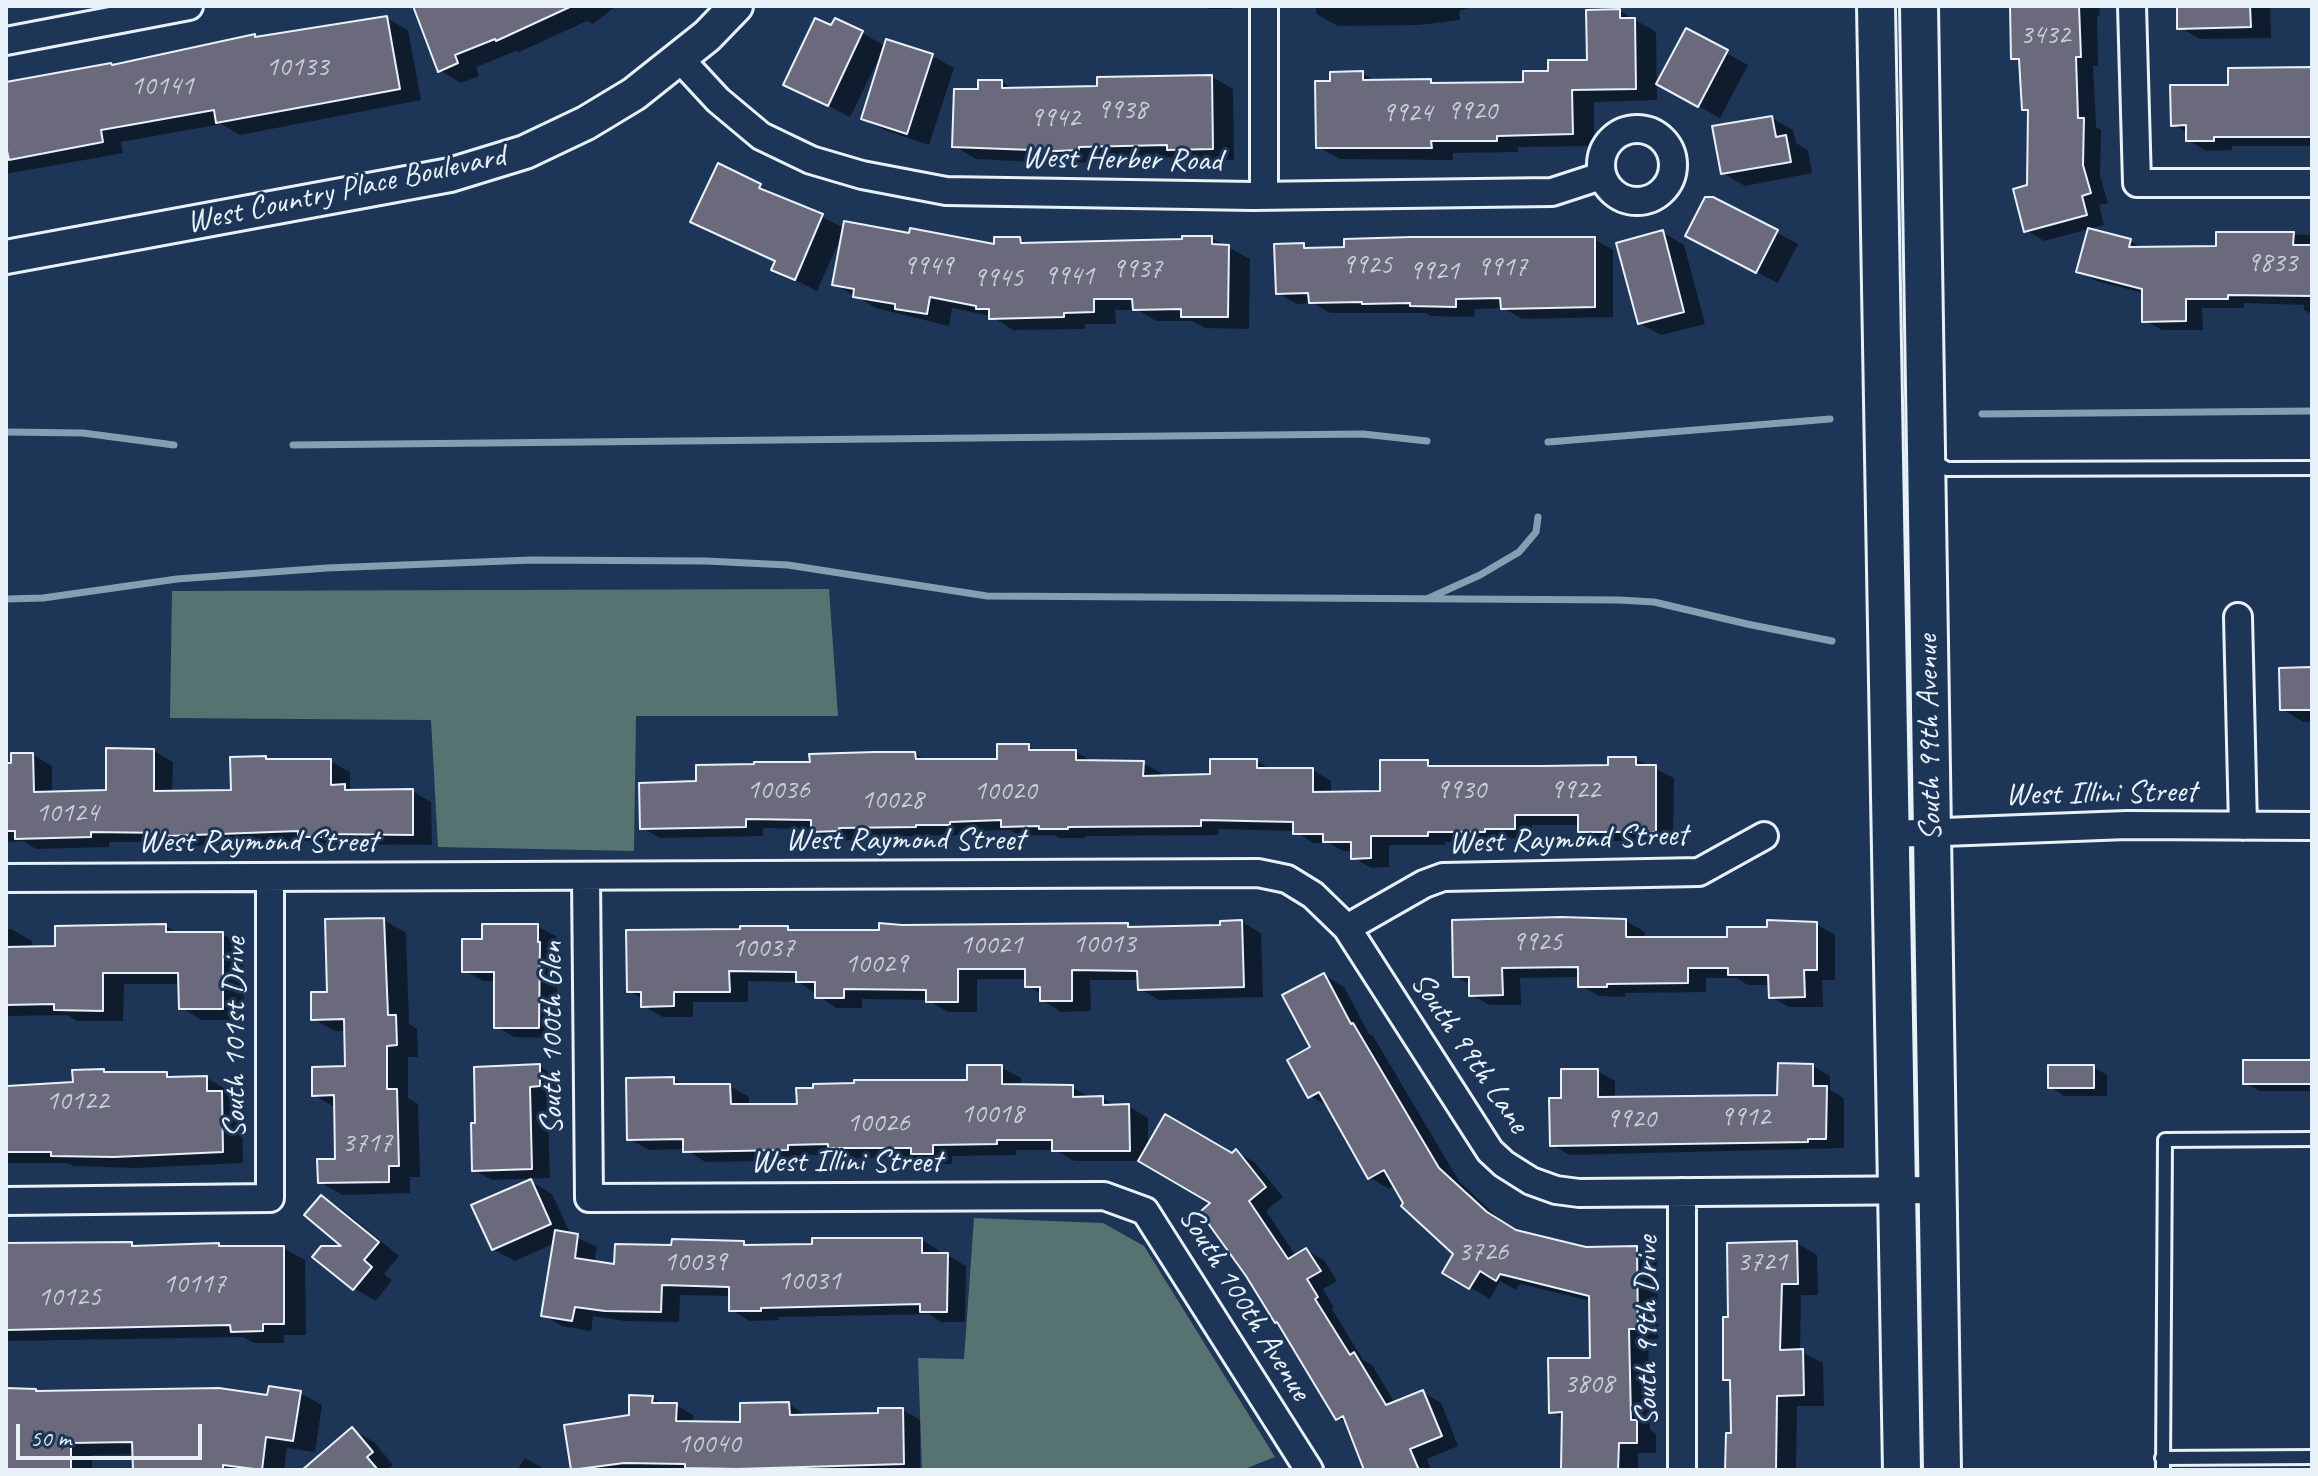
<!DOCTYPE html>
<style>
body{margin:0}
#map{position:relative;width:2318px;height:1476px;overflow:hidden;background:#1d3557;font-family:Caveat,sans-serif}
canvas{display:block}
.frame{position:absolute;inset:0;border:8px solid #e8f1f8;pointer-events:none}
.scale{position:absolute;left:16px;top:1424px;width:186px;height:36px;box-sizing:border-box;border:4px solid #e8f1f8;border-top:0;padding-left:10px;font-size:24px;line-height:28px;white-space:nowrap;color:#e8f1f8;-webkit-text-stroke:6px #1d3557;paint-order:stroke}
</style>
<div id="map">
<canvas width="2318" height="1476"></canvas>
<div class="frame"></div>
<div class="scale">50 m</div>
</div>
<script>
const context = document.querySelector('canvas').getContext('2d');
context.lineJoin = 'round';
function paint(path, color) {
  context.fillStyle = color;
  context.fill(path, 'evenodd');
}
function poly(rows) {
  const path = new Path2D();
  for (const r of rows) {
    if (r.length === 3) {
      path.moveTo(r[0] + r[2], r[1]);
      path.arc(r[0], r[1], r[2], 0, 2 * Math.PI);
      continue;
    }
    path.moveTo(r[0], r[1]);
    for (let i = 2; i < r.length; i += 2) path.lineTo(r[i], r[i + 1]);
  }
  return path;
}
function trace(path, color, width, dash) {
  context.strokeStyle = color;
  context.lineWidth = width;
  context.lineCap = dash ? 'butt' : 'round';
  context.setLineDash(dash || []);
  context.stroke(path);
}
function drawText(font, color, halo, rows, align = 'center') {
  context.font = font + ' Caveat,sans-serif';
  context.lineWidth = 6;
  context.setLineDash([]);
  context.textBaseline = 'middle';
  context.strokeStyle = halo;
  context.fillStyle = color;
  for (const [text, x, y, turn = 0] of rows) {
    context.save();
    context.translate(x, y);
    context.rotate((+turn || 0) * Math.PI / 180);
    context.textAlign = isNaN(turn) ? turn : align;
    if (halo) context.strokeText(text, 0, 0);
    context.fillText(text, 0, 0);
    context.restore();
  }
}
const green = poly([
 [829,589,838,716,636,716,634,851,438,847,431,720,170,718,172,591],
 [974,1218,1103,1223,1144,1246,1275,1457,1242,1470,922,1470,918,1358,964,1359]
]);
const shadow = poly([
 [415,6,616,6,593,24,587,21,519,52,516,51,476,67,479,76,461,83,439,70],
 [1203,6,1232,6,1232,9,1208,9],
 [1316,6,1474,6,1459,11,1460,20,1419,25,1338,26,1316,14],
 [2011,6,2099,6,2100,16,2097,16,2098,66,2093,66,2096,127,2101,130,2100,176,2108,203,2099,205,2104,225,2044,241,2026,230,2030,112,2024,109,2022,63,2013,58],
 [2179,6,2270,6,2271,38,2200,39,2179,27],
 [1620,11,1656,32,1657,100,1594,102,1594,146,1518,147,1518,152,1453,153,1453,160,1340,159,1318,147,1332,83,1362,73,1377,82,1430,81,1437,85,1525,84,1550,73,1589,62],
 [386,18,408,30,421,100,240,135,221,124,121,142,123,153,6,174,6,84,114,66,255,36,258,38],
 [832,28,862,33,885,46,850,117,786,84],
 [1686,31,1748,65,1720,118,1680,96],
 [932,56,954,68,929,145,885,130,863,118],
 [2312,69,2312,146,2232,146,2232,150,2206,151,2188,140,2188,133,2173,124,2230,87],
 [1212,77,1233,89,1234,160,1190,161,1183,157,1100,158,1100,162,1056,163,976,159,954,146,980,92,1002,82,1015,90,1099,88],
 [1772,118,1793,130,1796,143,1808,150,1812,173,1745,186,1723,173],
 [760,186,844,228,996,246,1020,239,1031,245,1211,238,1250,259,1249,329,1205,328,1192,321,1156,321,1138,310,1115,310,1116,324,1085,324,1085,329,1013,330,991,316,952,308,949,326,876,308,834,284,843,233,817,291,774,269,777,262,692,221],
 [1713,199,1798,244,1778,283,1709,247],
 [1662,232,1684,245,1705,324,1661,335,1639,323],
 [2218,234,2312,235,2312,315,2304,310,2304,305,2244,303,2244,308,2202,308,2203,330,2162,330,2144,320,2144,293,2096,281,2079,271,2130,241,2144,249,2218,248],
 [1594,239,1613,250,1613,317,1522,319,1503,308,1475,309,1474,317,1431,316,1426,313,1330,313,1313,303,1297,304,1278,293,1304,245,1312,250],
 [2312,669,2312,721,2303,722,2282,709],
 [1028,746,1039,752,1076,752,1094,762,1143,763,1161,773,1161,777,1212,776,1257,761,1271,770,1313,770,1331,781,1331,794,1382,793,1427,762,1438,768,1610,767,1635,759,1674,778,1673,841,1598,841,1580,831,1580,825,1532,825,1532,838,1502,838,1502,842,1445,842,1445,845,1389,845,1389,867,1371,868,1353,857,1353,851,1343,851,1329,843,1313,843,1295,831,1218,829,1218,835,1085,836,1085,838,1059,838,1054,835,1021,836,1010,830,967,831,967,835,857,837,857,840,831,841,813,829,763,828,763,836,660,838,642,828,698,783,812,764,915,754,928,761,999,761],
 [154,751,173,762,172,793,233,792,265,758,271,761,330,761,350,772,350,789,355,792,412,791,431,802,432,845,345,844,345,847,319,847,308,841,190,846,183,842,109,842,109,847,36,849,23,841,6,842,6,765,33,755,52,766,52,793,108,792],
 [384,920,406,933,409,1024,417,1029,418,1057,408,1057,408,1098,418,1104,420,1177,410,1177,410,1193,342,1195,320,1182,338,1161,336,1108,314,1095,347,1068,346,1031,335,1031,313,1019,329,994],
 [1626,921,1645,932,1644,939,1729,939,1769,929,1816,924,1835,935,1835,980,1822,980,1823,1007,1789,1007,1771,997,1770,985,1748,985,1736,978,1706,978,1706,992,1625,993,1625,997,1599,996,1580,985,1580,977,1520,978,1521,1005,1490,1005,1471,995,1471,985,1455,976],
 [1242,922,1261,933,1263,997,1159,1000,1140,989,1139,980,1090,980,1091,1011,1061,1012,1042,1000,1042,994,1027,986,1027,979,977,979,977,1012,948,1012,928,1000,862,999,862,1008,836,1008,799,982,748,981,748,1002,693,1002,693,1017,663,1017,643,1006,643,999,629,991,787,928,794,932,881,932,901,927,1128,925,1134,929,1222,927],
 [166,926,179,934,222,934,243,946,244,1020,202,1020,181,1008,181,984,124,984,123,1021,77,1021,68,1015,6,1016,6,929,11,929,32,941,32,949,57,948],
 [537,926,556,936,558,1038,514,1037,496,1026,496,981,483,981,464,970,484,941],
 [1324,975,1344,987,1369,1034,1373,1036,1459,1181,1507,1226,1517,1232,1585,1249,1637,1248,1657,1260,1658,1339,1648,1339,1650,1430,1656,1434,1656,1453,1638,1453,1638,1470,1563,1470,1564,1419,1551,1411,1592,1360,1591,1301,1520,1284,1516,1290,1500,1281,1490,1299,1445,1272,1456,1254,1406,1204,1395,1186,1389,1189,1369,1177,1331,1108,1310,1096,1313,1048],
 [2312,1062,2312,1091,2259,1091,2245,1082],
 [539,1066,557,1077,558,1096,547,1096,550,1178,492,1180,474,1170],
 [1813,1066,1830,1076,1830,1090,1844,1098,1844,1148,1570,1155,1552,1145,1597,1071,1615,1081,1615,1099,1779,1097],
 [1001,1067,1021,1078,1021,1086,1072,1087,1093,1099,1103,1098,1116,1106,1128,1106,1148,1118,1148,1146,1232,1155,1236,1152,1254,1162,1283,1197,1266,1211,1296,1256,1306,1250,1324,1260,1337,1281,1323,1289,1334,1308,1332,1309,1363,1360,1372,1365,1395,1403,1423,1392,1441,1403,1458,1446,1427,1459,1431,1470,1367,1470,1348,1424,1338,1418,1280,1324,1277,1322,1214,1203,1142,1161,1074,1161,1055,1150,1016,1150,1016,1155,952,1156,952,1164,932,1164,922,1158,850,1158,843,1154,807,1155,807,1160,705,1162,685,1149,649,1150,629,1139,673,1079,686,1086,730,1086,749,1097,749,1106,799,1106,969,1082],
 [2093,1067,2107,1075,2107,1096,2064,1096,2050,1087],
 [166,1074,175,1078,207,1078,227,1090,227,1096,242,1105,243,1163,136,1168,74,1166,67,1163,6,1163,6,1088,51,1087],
 [530,1181,552,1194,571,1235,597,1247,594,1263,616,1266,673,1247,744,1243,751,1247,922,1240,940,1251,940,1255,947,1255,966,1266,965,1322,941,1322,929,1314,779,1317,779,1320,750,1321,731,1310,731,1296,680,1295,679,1322,625,1321,593,1316,591,1331,562,1326,543,1315,555,1243,515,1261,493,1249],
 [321,1197,343,1210,399,1256,384,1274,392,1280,376,1301,354,1288,346,1248],
 [1797,1243,1817,1255,1818,1295,1801,1295,1800,1351,1823,1363,1824,1406,1797,1406,1796,1470,1727,1470,1733,1435,1732,1382,1725,1379,1730,1319],
 [131,1244,137,1247,219,1246,223,1248,283,1248,305,1260,306,1335,284,1335,284,1343,254,1343,243,1337,6,1341,6,1249],
 [6,1390,35,1391,39,1393,269,1397,300,1393,322,1405,315,1452,287,1448,284,1470,135,1470,135,1454,92,1455,92,1470,6,1470],
 [652,1398,665,1405,676,1405,693,1415,693,1423,742,1424,789,1404,806,1416,880,1415,903,1410,920,1420,920,1470,573,1470,566,1427,631,1416],
 [352,1430,374,1442,393,1465,387,1470,324,1470],
 [525,1458,546,1470,517,1470]
]);
const stream = poly([
 [1982,414,2312,411],
 [6,432,83,433,174,445],
 [1548,442,1830,419],
 [293,445,1363,434,1427,441],
 [1429,598,1480,575,1519,552,1536,532,1538,517],
 [6,599,43,598,177,579,327,568,531,560,706,561,788,565,987,596,1619,600,1654,602,1747,624,1832,641]
]);
const building = poly([
 [413,6,572,6,496,41,495,39,455,55,458,63,438,72,413,6],
 [2010,6,2079,6,2081,57,2076,57,2078,118,2084,118,2083,165,2091,193,2082,196,2087,215,2024,232,2013,189,2027,185,2028,110,2022,110,2019,59,2011,59,2010,6],
 [2177,6,2250,6,2251,27,2177,29,2177,6],
 [1620,9,1620,18,1635,18,1636,89,1572,90,1573,134,1497,136,1497,141,1431,141,1432,148,1316,148,1315,81,1330,81,1330,72,1363,71,1363,80,1431,79,1431,83,1523,82,1523,71,1548,71,1548,60,1587,60,1586,10,1620,9],
 [387,16,400,89,216,123,214,110,141,123,101,130,103,142,9,160,6,146,6,82,111,63,112,65,255,34,255,37,387,16],
 [815,18,831,25,835,18,863,31,828,106,783,85,815,18],
 [1686,28,1728,50,1698,107,1656,84,1686,28],
 [886,39,933,54,907,134,861,119,886,39],
 [2312,67,2312,137,2214,137,2214,141,2186,141,2186,125,2171,126,2170,85,2228,85,2228,68,2312,67],
 [1212,75,1213,149,1167,150,1167,145,1079,147,1079,150,1033,152,1032,150,952,147,954,89,978,89,978,80,1002,80,1002,88,1097,86,1097,77,1212,75],
 [1772,116,1776,137,1786,135,1791,162,1721,174,1712,126,1772,116],
 [718,163,761,184,759,188,823,214,795,280,771,270,775,261,690,222,718,163],
 [1705,197,1713,197,1778,230,1756,273,1685,236,1705,197],
 [844,221,909,233,910,228,994,244,994,237,1020,237,1021,243,1182,239,1182,236,1212,236,1212,244,1229,245,1228,317,1181,317,1181,309,1133,310,1132,299,1094,299,1094,312,1064,313,1064,317,989,319,989,309,976,309,976,306,930,297,927,314,895,309,895,304,853,297,854,289,832,285,844,221],
 [2088,228,2131,239,2129,247,2216,246,2216,232,2294,232,2293,245,2312,245,2312,296,2228,295,2228,299,2186,299,2186,321,2142,322,2142,289,2076,272,2088,228],
 [1663,230,1684,312,1638,324,1616,243,1663,230],
 [1411,237,1595,237,1595,307,1501,309,1500,298,1456,299,1456,307,1410,306,1410,303,1362,304,1362,302,1309,303,1308,293,1276,294,1274,244,1304,243,1304,248,1344,247,1344,239,1411,237],
 [2312,667,2312,710,2280,710,2279,668,2312,667],
 [997,744,1029,744,1029,750,1076,750,1076,760,1144,761,1143,776,1210,774,1210,759,1257,759,1257,768,1313,768,1313,792,1380,791,1380,760,1428,760,1428,766,1542,766,1608,765,1608,757,1636,757,1636,765,1656,765,1656,832,1578,832,1578,815,1515,815,1515,829,1485,829,1485,832,1428,832,1428,836,1371,836,1371,858,1351,859,1351,842,1323,842,1323,834,1293,834,1293,822,1201,820,1201,826,1068,827,1068,829,1039,829,1039,826,1001,827,1001,820,950,822,950,825,916,825,916,827,839,828,840,831,811,832,811,820,746,819,746,827,640,829,639,783,696,781,696,765,754,764,754,762,810,762,809,754,875,752,915,752,916,759,997,759,997,744],
 [106,748,154,749,154,791,231,790,230,757,266,756,266,759,331,759,331,785,345,784,345,790,413,789,413,835,327,834,327,837,298,837,298,831,168,836,168,833,91,832,91,837,15,839,15,831,6,831,6,763,11,763,11,753,33,753,34,792,106,790,106,748],
 [1561,917,1626,919,1626,937,1727,937,1727,927,1767,927,1767,920,1817,922,1817,970,1804,970,1805,997,1769,998,1768,975,1728,975,1728,968,1688,968,1688,983,1607,984,1607,987,1578,987,1578,967,1502,968,1503,995,1469,996,1469,977,1453,977,1452,920,1561,917],
 [384,918,388,1015,396,1015,397,1045,387,1046,387,1089,397,1089,399,1166,389,1166,389,1182,318,1183,317,1159,335,1159,334,1095,312,1096,312,1067,345,1066,344,1019,311,1020,311,992,327,992,325,919,384,918],
 [1242,920,1244,987,1138,990,1137,971,1072,970,1072,1001,1040,1001,1040,987,1025,987,1025,969,958,969,958,1002,926,1002,926,990,844,989,844,998,815,998,815,982,796,982,796,972,729,971,730,992,674,992,674,1006,641,1007,641,992,627,992,626,930,740,929,740,926,788,926,788,930,879,930,879,923,902,925,1128,923,1128,927,1220,925,1220,921,1242,920],
 [166,924,166,932,223,932,223,1009,179,1009,178,973,103,973,103,1011,54,1010,54,1004,6,1005,6,947,55,946,55,926,166,924],
 [482,924,538,924,538,942,540,942,539,1028,494,1028,494,972,462,972,462,939,482,939,482,924],
 [1324,973,1351,1024,1353,1023,1439,1168,1487,1212,1516,1230,1586,1247,1637,1246,1638,1329,1629,1329,1631,1420,1637,1420,1637,1443,1619,1443,1618,1470,1561,1470,1562,1412,1549,1413,1548,1358,1590,1358,1589,1296,1500,1274,1496,1281,1480,1271,1469,1289,1442,1273,1453,1254,1401,1206,1403,1203,1384,1170,1368,1179,1319,1092,1308,1098,1287,1060,1310,1047,1282,995,1324,973],
 [2243,1060,2312,1060,2312,1084,2243,1084,2243,1060],
 [1778,1063,1813,1064,1813,1086,1827,1086,1826,1139,1808,1139,1808,1142,1550,1146,1549,1098,1561,1098,1561,1069,1598,1069,1598,1097,1777,1095,1778,1063],
 [540,1064,540,1086,530,1087,532,1169,472,1171,471,1123,475,1123,474,1067,540,1064],
 [967,1065,1002,1065,1002,1084,1073,1085,1073,1097,1103,1096,1103,1105,1129,1104,1130,1151,1052,1151,1052,1140,997,1140,997,1144,933,1145,933,1154,911,1154,911,1148,828,1148,828,1144,788,1145,788,1150,683,1152,683,1139,627,1140,626,1078,674,1077,674,1084,730,1084,731,1104,797,1104,796,1088,813,1088,813,1084,854,1083,854,1080,967,1080,967,1065],
 [2048,1065,2094,1065,2094,1088,2048,1088,2048,1065],
 [104,1069,104,1072,167,1072,167,1077,207,1076,207,1091,222,1091,223,1152,114,1157,51,1156,51,1152,6,1152,7,1086,73,1082,72,1070,104,1069],
 [1165,1114,1232,1153,1236,1149,1266,1187,1249,1201,1288,1259,1306,1248,1321,1271,1307,1279,1318,1297,1315,1299,1350,1355,1354,1352,1386,1405,1423,1390,1442,1436,1410,1449,1419,1470,1364,1470,1343,1416,1336,1420,1277,1322,1275,1323,1246,1276,1200,1212,1210,1203,1138,1161,1165,1114],
 [531,1179,551,1224,492,1250,471,1205,531,1179],
 [321,1195,379,1242,364,1260,372,1267,353,1290,312,1257,321,1246,341,1246,304,1215,321,1195],
 [555,1230,578,1234,575,1258,614,1264,615,1244,671,1245,672,1239,744,1241,744,1245,812,1244,812,1238,922,1238,922,1253,948,1253,947,1312,920,1312,920,1304,761,1308,761,1311,729,1311,729,1287,662,1285,661,1312,605,1311,575,1307,572,1321,541,1316,555,1230],
 [1797,1241,1798,1284,1782,1284,1780,1350,1803,1349,1804,1395,1777,1396,1776,1470,1725,1470,1726,1433,1731,1433,1730,1380,1723,1380,1723,1317,1728,1317,1727,1243,1797,1241],
 [132,1242,132,1246,219,1243,219,1246,284,1246,284,1324,263,1324,263,1331,231,1332,230,1325,6,1330,6,1243,132,1242],
 [269,1386,301,1391,293,1441,266,1437,262,1470,223,1465,223,1470,133,1470,132,1442,71,1443,71,1470,7,1470,6,1388,36,1389,36,1391,219,1388,267,1395,269,1386],
 [629,1395,653,1396,652,1403,677,1403,676,1421,740,1422,740,1403,789,1402,790,1415,878,1413,878,1408,903,1408,904,1464,737,1469,685,1468,685,1464,624,1463,571,1470,564,1425,629,1415,629,1395],
 [352,1427,373,1452,367,1457,378,1470,302,1470,352,1427]
]);
const service = poly([
 [1930,459,1947,469,2312,468],
 [2162,1458,2312,1457],
 [2163,1470,2165,1140,2312,1139]
]);
const minor = poly([
 [1264,6,1264,196],
 [2132,6,2137,183,2312,183],
 [6,41,189,6],
 [680,59,718,100,761,136,811,160,862,175,946,191,1253,196,1552,192,1601,176],
 [1637,165,36],
 [2238,617,2243,826],
 [1891,834,2127,825,2312,826],
 [586,877,589,1198,1104,1196,1145,1211,1309,1470],
 [6,878,1258,873,1287,879,1313,895,1347,928,1490,1151,1504,1164,1531,1181,1556,1190,1579,1193,1938,1190],
 [1347,928,1424,884,1443,877,1699,872,1764,836],
 [1682,1192,1682,1470],
 [6,1201,270,1198,270,877]
]);
const tertiary = poly([
 [6,257,450,175,525,152,586,123,634,94,707,36,736,6]
]);
const secondary = poly([
 [1876,6,1902,1470],
 [1919,6,1942,1470]
]);
const numberNames = [
 ["3432",2045,36],
 ["10133",297,68],
 ["10141",162,87],
 ["9938",1122,111],
 ["9920",1472,112],
 ["9924",1407,114],
 ["9942",1055,119],
 ["9833",2272,264],
 ["9925",1367,266],
 ["9949",928,267],
 ["9917",1502,268],
 ["9937",1137,270],
 ["9921",1434,272],
 ["9941",1069,277],
 ["9945",998,279],
 ["10036",778,791],
 ["9930",1461,791],
 ["9922",1575,791],
 ["10020",1005,792],
 ["10028",892,801],
 ["10124",67,814],
 ["9925",1537,943],
 ["10013",1104,945],
 ["10021",991,946],
 ["10037",763,949],
 ["10029",876,965],
 ["10122",77,1102],
 ["10018",992,1115],
 ["9912",1745,1118],
 ["9920",1631,1120],
 ["10026",878,1124],
 ["3717",367,1144],
 ["3726",1483,1253],
 ["10039",695,1263],
 ["3721",1762,1263],
 ["10031",809,1282],
 ["10117",194,1285],
 ["10125",69,1298],
 ["3808",1589,1385],
 ["10040",709,1445]
];
const streetNames = [
 ["West Herber Road",1122,160,1],
 ["West Country Place Boulevard",346,190,-12],
 ["South 99th Avenue",1930,738,-91],
 ["West Illini Street",2101,794,-1],
 ["West Raymond Street",1568,840,-2],
 ["West Raymond Street",905,841],
 ["West Raymond Street",258,843],
 ["South 101st Drive",236,1038,-90],
 ["South 100th Glen",553,1038,-90],
 ["South 99th Lane",1469,1053,56],
 ["West Illini Street",846,1163],
 ["South 100th Avenue",1244,1304,58],
 ["South 99th Drive",1648,1331,-90]
];
paint(green, '#577371');
paint(shadow, '#0007');
trace(stream, '#83a0b2', 7);
paint(building, '#6a6a7c');
trace(building, '#e8f1f8', 2);
trace(service, '#e8f1f8', 18);
trace(minor, '#e8f1f8', 32);
trace(tertiary, '#e8f1f8', 38);
trace(secondary, '#e8f1f8', 42);
trace(service, '#1d3557', 12);
trace(minor, '#1d3557', 26);
trace(tertiary, '#1d3557', 32);
trace(secondary, '#1d3557', 36);
drawText('28px', '#c8cfd9', null, numberNames);
drawText('32px', '#e8f1f8', '#1d3557', streetNames);
</script>
